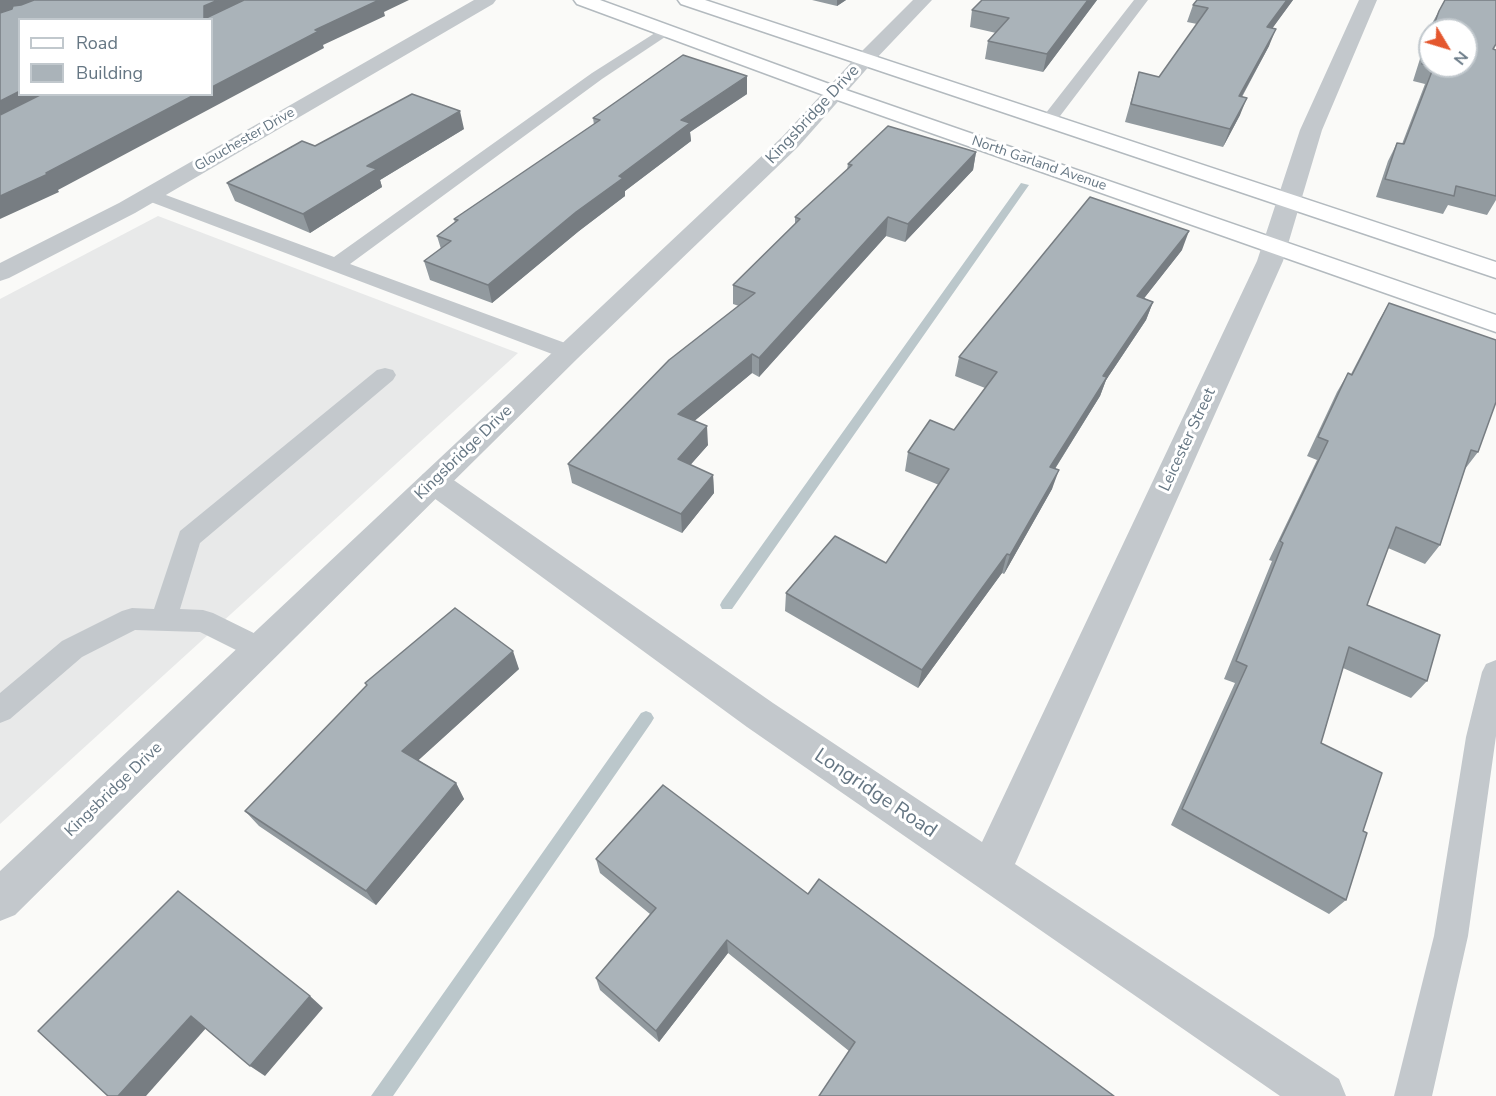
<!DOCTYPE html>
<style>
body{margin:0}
#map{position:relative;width:1496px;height:1096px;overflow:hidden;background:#fafaf8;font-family:"Nunito Sans",sans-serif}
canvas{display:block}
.legend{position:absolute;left:18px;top:18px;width:195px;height:78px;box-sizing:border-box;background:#fff;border:2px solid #c1c8cd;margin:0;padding:8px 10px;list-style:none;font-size:18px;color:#657683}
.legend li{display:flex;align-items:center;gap:12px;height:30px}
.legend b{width:30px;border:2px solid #c1c8cd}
.north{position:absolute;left:1418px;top:18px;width:60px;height:60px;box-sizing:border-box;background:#fff;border:2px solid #c1c8cd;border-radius:50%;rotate:128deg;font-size:16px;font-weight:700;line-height:24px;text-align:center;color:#657683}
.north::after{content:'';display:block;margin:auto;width:21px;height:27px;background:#e4572e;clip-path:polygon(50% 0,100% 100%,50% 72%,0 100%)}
</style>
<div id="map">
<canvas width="1496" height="1096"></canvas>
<ul class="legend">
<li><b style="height:8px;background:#fff"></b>Road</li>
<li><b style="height:16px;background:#aab3b9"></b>Building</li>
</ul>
<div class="north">N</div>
</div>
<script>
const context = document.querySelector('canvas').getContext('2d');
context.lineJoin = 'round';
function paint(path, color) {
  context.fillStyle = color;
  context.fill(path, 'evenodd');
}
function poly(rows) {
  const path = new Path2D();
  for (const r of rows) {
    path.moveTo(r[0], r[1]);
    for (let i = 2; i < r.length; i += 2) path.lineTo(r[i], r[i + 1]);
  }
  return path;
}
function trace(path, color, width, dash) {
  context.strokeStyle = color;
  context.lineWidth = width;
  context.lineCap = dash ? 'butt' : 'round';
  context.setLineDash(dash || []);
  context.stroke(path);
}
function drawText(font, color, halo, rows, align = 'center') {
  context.font = font + ' "Nunito Sans",sans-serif';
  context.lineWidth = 6;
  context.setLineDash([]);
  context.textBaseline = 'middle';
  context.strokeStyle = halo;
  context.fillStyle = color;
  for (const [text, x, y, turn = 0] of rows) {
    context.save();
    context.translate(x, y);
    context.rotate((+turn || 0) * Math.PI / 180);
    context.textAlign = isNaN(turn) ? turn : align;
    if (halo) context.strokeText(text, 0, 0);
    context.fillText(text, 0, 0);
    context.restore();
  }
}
const built = poly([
 [158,216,518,353,0,824,0,299]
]);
const stream = poly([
 [1021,183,1029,185,732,609,722,609,720,605,722,601,1021,183],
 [646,711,651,713,654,718,651,723,393,1096,371,1096,641,713,646,711]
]);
const service = poly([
 [1134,0,1148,0,1054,124,1042,124,1040,121,1042,118,1134,0],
 [666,26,671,27,673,30,671,33,602,79,350,264,576,347,579,352,576,357,568,359,560,357,143,199,140,195,143,191,155,191,334,257,592,73,666,26],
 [385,368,393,370,396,375,393,380,200,543,180,609,203,610,213,613,270,641,274,649,270,657,260,660,250,657,200,632,135,630,82,657,10,719,0,723,0,693,62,641,122,611,132,608,154,609,180,531,377,370,385,368],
 [1496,660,1496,736,1468,936,1432,1096,1394,1096,1434,936,1466,737,1482,672,1486,664,1496,660]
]);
const minor = poly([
 [913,0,932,0,872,63,858,63,855,59,858,55,913,0],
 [1359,0,1377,0,1322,130,1283,261,1015,864,1339,1079,1346,1096,1280,1096,747,727,423,490,418,482,423,474,434,471,445,474,773,703,982,842,1257,261,1300,130,1359,0]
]);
const tertiary = poly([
 [474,0,496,0,493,4,135,213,9,278,0,281,0,263,119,203,474,0],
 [865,53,872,55,875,59,872,63,798,147,578,358,15,915,0,921,0,871,782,137,858,55,865,53]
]);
const secondary = poly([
 [574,0,600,0,843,89,1496,315,1496,332,829,97,577,4,574,0],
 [678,0,705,0,1496,262,1496,278,681,4,678,0]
]);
const wall = poly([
 [812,0,846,0,837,6],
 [1097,0,1043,72,985,59,988,41,996,33,970,27,972,10],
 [1293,0,1272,28,1269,46,1242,97,1240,115,1223,147,1125,122,1139,72,1159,77,1197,24,1187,22,1193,5],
 [1445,0,1496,0,1496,44,1493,49,1496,50,1496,200,1487,215,1448,205,1443,214,1376,197,1388,161,1397,143,1402,144,1425,84,1413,81,1430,27],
 [1430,30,1466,30,1466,66,1430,66],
 [747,76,747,94,690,132,691,141,625,191,625,196,579,231,492,303,430,280,424,261,441,249,437,236,455,223,454,219,594,125,593,118],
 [464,129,380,180,382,187,310,233,235,201,227,183,315,146],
 [976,152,973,170,905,242,886,236,759,377,752,373,694,421,708,445,690,465,713,475,714,493,682,533,572,483,568,464,739,306,733,304,733,285,795,224,795,217,847,170,848,164],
 [1182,250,1144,298,1153,302,1146,320,1106,380,1100,396,1055,469,1052,489,1004,574,1002,573,918,688,785,611,786,593,886,563,939,485,905,471,908,452,954,430,985,388,955,376,959,357],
 [1389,303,1478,452,1465,469,1440,545,1425,564,1388,548,1367,605,1427,681,1411,698,1343,668,1321,743,1363,831,1346,900,1329,914,1171,825,1235,683,1224,679,1272,561,1269,560,1317,460,1307,456,1337,392,1348,373,1351,374,1378,322],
 [519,669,418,760,456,783,464,799,376,905,259,826,245,811,367,685,365,683],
 [596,859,808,894,1114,1096,849,1051,728,953,659,1042,600,990,596,978,650,914,600,873]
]);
const shadedWall = poly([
 [0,0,38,0,0,16],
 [218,0,258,0,204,19,204,6],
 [376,0,409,0,384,12,385,16,323,45,324,48,58,190,59,192,0,219,0,196,196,94,212,94,212,87,315,30],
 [837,0,846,0,837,6],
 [1088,0,1097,0,1043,72,1047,54],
 [1287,0,1293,0,1261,44,1267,27],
 [1276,29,1269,46,1232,114,1239,96],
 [747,76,747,94,690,132,691,141,625,191,625,196,579,231,492,303,488,285,619,176,681,120],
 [20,91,20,94,58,94,0,123,0,101],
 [1247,98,1240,115,1223,147,1230,129],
 [460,111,464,129,380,180,382,187,310,233,303,214,367,166],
 [976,152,973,170,905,242,908,224],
 [888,217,886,236,759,377,759,358],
 [1189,231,1182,250,1131,315,1137,296],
 [1153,302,1146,320,1106,380,1100,396,1044,486,1050,467,1103,376],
 [752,354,752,373,680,433,678,414],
 [707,426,708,445,679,478,678,459],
 [1059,470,1052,489,1004,574,1010,555],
 [713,475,714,493,682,533,681,514],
 [1007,554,1002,573,918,688,922,670],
 [513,651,519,669,411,767,402,751],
 [456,783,464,799,376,905,366,891],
 [727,940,728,953,659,1042,656,1031],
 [310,996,323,1008,265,1076,250,1066],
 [191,1016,207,1027,146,1096,118,1096]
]);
const building = poly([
 [34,0,218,0,204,6,204,19,244,0,379,0,315,30,319,31,212,87,212,20,20,20,20,91,0,101,0,13,12,9,13,6,21,5,34,0],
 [982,0,1088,0,1047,54,988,41,1009,18,972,10,982,0],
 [1197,0,1287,0,1267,27,1276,29,1239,96,1247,98,1230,129,1131,104,1139,72,1159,77,1208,8,1193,5,1197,0],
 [1445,0,1496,0,1496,44,1493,49,1496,50,1496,196,1456,186,1454,196,1385,179,1397,143,1404,144,1434,66,1432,66,1466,66,1466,30,1432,30,1439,11,1445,0],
 [1430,37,1430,66,1422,64,1430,37],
 [683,55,747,76,681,120,690,123,619,176,623,178,576,212,488,285,424,261,451,241,437,236,458,220,454,219,600,120,593,118,683,55],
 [42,94,196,94,46,173,48,174,0,196,0,115,42,94],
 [412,94,460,111,367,166,377,169,303,214,227,183,302,141,315,146,412,94],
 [888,126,976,152,908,224,888,217,759,358,752,354,678,414,707,426,678,459,713,475,681,514,568,464,669,360,755,293,733,285,800,219,795,217,852,165,848,164,888,126],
 [1090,197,1189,231,1137,296,1153,302,1103,376,1107,377,1050,467,1059,470,1010,555,1007,554,922,670,786,593,835,536,886,563,949,469,908,452,930,420,954,430,997,372,959,357,1090,197],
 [1389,303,1496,340,1496,402,1478,452,1471,450,1440,545,1396,527,1367,605,1440,635,1427,681,1349,647,1321,743,1382,773,1363,831,1367,833,1346,900,1182,809,1247,666,1236,661,1283,543,1280,541,1328,441,1318,437,1348,373,1352,375,1389,303],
 [455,608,513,651,402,751,456,783,366,891,245,811,367,685,365,683,455,608],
 [663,785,808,894,819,879,1114,1096,819,1096,855,1042,727,940,656,1031,596,978,656,908,596,859,663,785],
 [178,891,310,996,250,1066,191,1016,118,1096,108,1096,38,1031,178,891]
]);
const farStreetnames = [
 ["Glouchester Drive",245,140,-30],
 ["North Garland Avenue",1039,164,19]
];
const streetNames = [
 ["Kingsbridge Drive",813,115,-47],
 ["Leicester Street",1188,440,-65],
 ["Kingsbridge Drive",464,453,-44],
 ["Kingsbridge Drive",114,790,-44]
];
const nearStreetnames = [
 ["Longridge Road",875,794,34]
];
paint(built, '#e8e9e9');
paint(stream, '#bbc7cb');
trace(secondary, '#b3babf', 3);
paint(service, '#c3c8cc');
paint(minor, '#c3c8cc');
paint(tertiary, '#c3c8cc');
paint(secondary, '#fff');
paint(wall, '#929a9f');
paint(shadedWall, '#777d82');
paint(building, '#aab3b9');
trace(building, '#777d82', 1.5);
drawText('14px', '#657683', '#fff', farStreetnames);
drawText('16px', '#657683', '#fff', streetNames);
drawText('20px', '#657683', '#fff', nearStreetnames);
</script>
